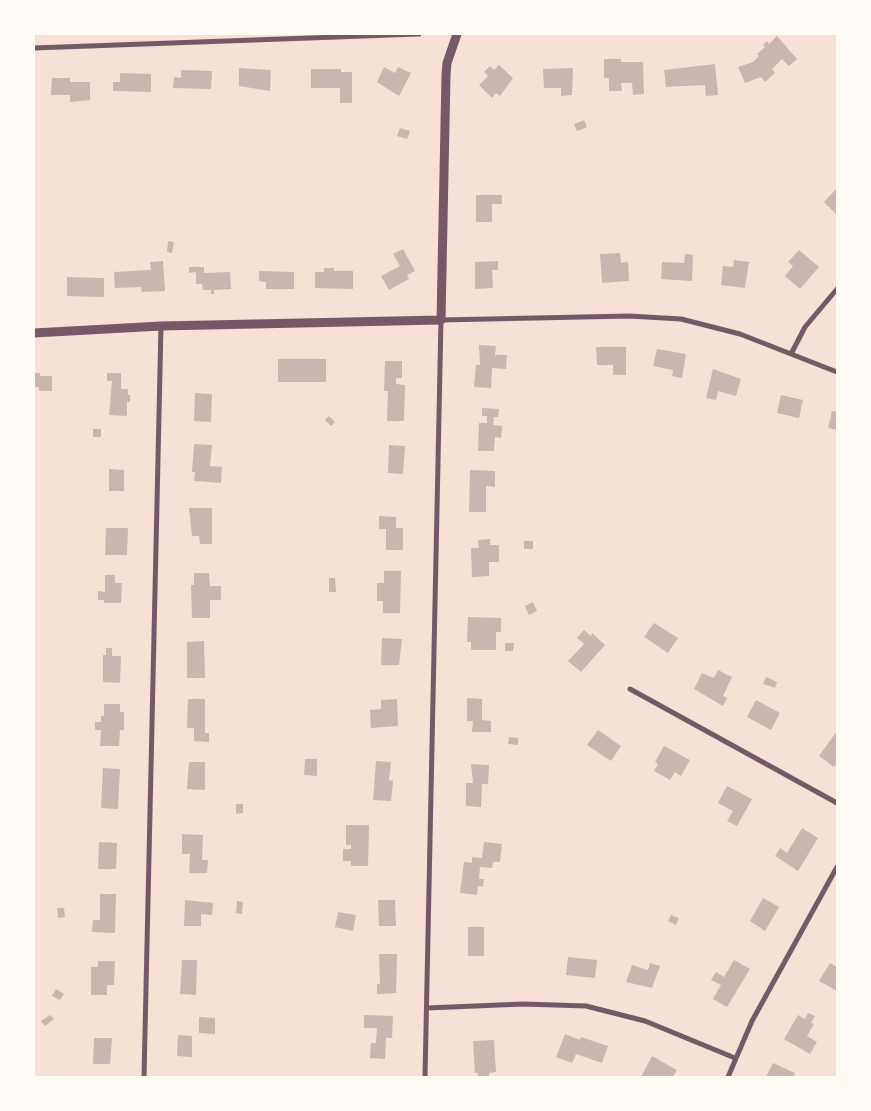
<!DOCTYPE html>
<style>
body{margin:0}
#map{position:relative;width:871px;height:1111px;overflow:hidden;background:#f7e1d7;font-family:"Space Grotesk",sans-serif}
canvas{display:block}
.frame{position:absolute;inset:0;border:35px solid #fffaf5;pointer-events:none}
</style>
<div id="map">
<canvas width="871" height="1111"></canvas>
<div class="frame"></div>
</div>
<script>
const context = document.querySelector('canvas').getContext('2d');
context.lineJoin = 'round';
function paint(path, color) {
  context.fillStyle = color;
  context.fill(path, 'evenodd');
}
function poly(rows) {
  const path = new Path2D();
  for (const r of rows) {
    path.moveTo(r[0], r[1]);
    for (let i = 2; i < r.length; i += 2) path.lineTo(r[i], r[i + 1]);
  }
  return path;
}
function trace(path, color, width, dash) {
  context.strokeStyle = color;
  context.lineWidth = width;
  context.lineCap = dash ? 'butt' : 'round';
  context.setLineDash(dash || []);
  context.stroke(path);
}
const building = poly([
 [777,36,797,59,789,66,782,59,772,69,775,73,765,82,761,77,745,83,738,67,753,62,759,56,757,54,765,47,763,45,767,41,769,44],
 [604,59,621,59,621,62,643,62,644,94,633,95,632,83,621,83,622,91,609,91,609,78,604,78],
 [715,64,718,95,706,96,705,85,666,87,664,70],
 [499,65,513,78,500,96,496,93,492,98,479,85,488,76,484,72,490,66,494,70],
 [384,67,395,73,398,67,411,73,399,96,377,82],
 [239,68,271,70,270,91,239,86],
 [573,68,572,95,561,96,561,88,544,88,543,69],
 [311,69,341,69,341,72,352,72,352,103,340,103,340,88,311,88],
 [181,70,212,71,211,89,173,88,174,77,181,78],
 [120,73,151,74,151,92,113,91,113,82,120,82],
 [52,78,70,78,70,82,90,82,90,100,70,102,70,95,51,95],
 [584,120,587,127,577,131,574,124],
 [400,128,410,131,407,139,397,136],
 [837,188,837,215,824,202],
 [476,195,502,195,502,204,492,204,492,222,476,222],
 [168,241,174,242,172,253,167,252],
 [403,249,415,271,407,275,409,279,389,290,381,276,400,266,393,254],
 [799,250,819,267,800,289,785,276,793,266,788,262],
 [620,253,621,263,628,262,629,281,602,283,600,254],
 [685,254,693,255,692,281,661,279,662,262,684,263],
 [734,260,749,262,745,288,721,285,723,266,733,267],
 [163,261,165,291,142,292,141,287,115,288,114,272,151,270,150,262],
 [498,261,498,270,492,270,493,288,475,289,475,262],
 [189,267,204,267,204,273,230,272,231,289,214,290,214,294,211,294,211,290,203,290,202,284,196,284,196,272,189,273],
 [324,268,334,268,334,271,353,271,353,289,315,288,315,272,324,272],
 [259,271,294,272,294,289,266,289,266,282,259,281],
 [67,277,104,278,104,297,67,296],
 [479,345,496,346,495,355,507,355,506,369,492,368,491,388,474,387,476,365,480,365],
 [596,347,626,347,626,375,613,375,613,365,597,365],
 [657,349,686,354,682,378,672,376,673,370,653,366],
 [278,359,326,359,326,382,278,382],
 [385,361,402,361,402,378,396,378,396,384,405,385,404,421,387,421,388,391,384,391],
 [713,369,741,379,736,396,718,391,716,400,706,398],
 [34,373,40,373,40,376,52,376,52,391,39,391,39,387,34,387],
 [107,373,121,373,121,389,128,389,128,395,130,395,130,402,127,402,127,416,109,415,112,381,107,381],
 [195,393,212,394,211,422,194,421],
 [781,395,803,400,799,418,777,413],
 [482,408,499,409,498,417,494,417,493,425,502,426,501,438,495,437,494,451,478,451,479,423,487,423,487,416,482,416],
 [832,411,837,412,837,430,828,428],
 [329,416,335,422,331,426,325,420],
 [93,429,101,429,101,437,93,437],
 [194,444,212,445,210,466,222,467,221,483,194,481,195,472,192,472],
 [389,445,405,446,403,474,388,473],
 [109,469,124,470,124,491,109,491],
 [470,470,495,471,495,487,486,486,486,512,469,512],
 [189,508,212,508,212,544,200,544,199,536,192,536],
 [379,516,396,517,396,528,403,528,403,550,386,550,386,529,379,529],
 [106,528,128,528,127,555,105,555],
 [490,539,490,545,499,545,499,562,489,562,489,576,472,577,471,548,479,548,478,540],
 [524,541,533,541,533,549,524,549],
 [384,571,401,571,400,613,383,613,383,601,377,601,377,583,384,583],
 [194,573,209,573,210,586,221,586,221,600,210,600,210,618,192,618,191,585,194,585],
 [105,575,115,575,115,583,122,583,121,603,104,603,104,600,98,600,98,591,105,592],
 [329,578,335,578,336,592,329,592],
 [533,602,537,611,529,615,525,606],
 [468,617,501,618,501,632,496,632,496,650,471,650,471,642,467,642],
 [654,623,678,638,668,653,644,637],
 [584,630,591,636,592,633,605,645,581,672,568,661,584,644,577,638],
 [382,638,402,639,399,665,381,665],
 [204,641,205,678,187,678,187,642],
 [505,643,514,643,513,651,505,651],
 [106,648,112,648,112,656,121,656,120,683,103,682,103,655,106,655],
 [718,670,732,677,723,696,727,698,723,706,694,689,702,673,714,678],
 [766,677,777,682,775,688,763,684],
 [467,698,482,699,482,720,491,721,491,732,472,732,473,721,467,721],
 [188,699,205,699,205,733,209,733,209,742,194,741,194,728,187,728],
 [397,699,398,726,371,728,370,710,381,709,381,700],
 [756,700,780,713,771,730,747,717],
 [104,704,120,704,120,712,124,712,124,730,120,730,119,746,100,746,101,730,95,730,95,722,101,722,101,716,104,716],
 [598,730,621,746,611,761,587,745],
 [837,731,837,763,834,767,819,756],
 [509,737,518,738,518,745,508,744],
 [664,746,690,760,681,776,675,772,670,780,654,771,658,764,655,762],
 [305,759,317,759,317,776,304,775],
 [376,761,391,762,389,780,393,781,391,801,373,800],
 [189,762,205,762,205,790,187,789],
 [471,764,489,765,488,784,482,784,481,807,466,806,466,783,473,783],
 [103,768,120,769,118,809,101,808],
 [727,786,752,799,737,826,727,821,733,811,718,803],
 [236,804,243,804,243,813,236,814],
 [346,825,369,825,368,866,351,866,351,861,343,861,343,849,351,849,351,845,346,845],
 [802,828,818,838,798,871,775,856,780,848,787,853],
 [182,834,203,835,202,860,208,860,207,873,189,873,190,854,182,854],
 [99,842,117,843,116,869,98,869],
 [484,842,502,844,500,862,493,862,492,868,480,867,479,879,484,879,483,887,478,886,477,895,460,893,464,862,472,863,472,857,482,858],
 [100,894,116,894,115,933,92,932,93,920,100,920],
 [763,898,779,907,765,931,750,921],
 [185,900,213,903,212,915,201,914,201,926,184,926],
 [378,900,395,900,396,926,379,926],
 [237,901,243,902,242,914,236,913],
 [57,908,64,908,65,917,58,918],
 [338,912,356,915,353,931,335,927],
 [671,915,679,918,676,925,668,921],
 [468,927,484,927,484,956,468,956],
 [379,954,397,954,396,993,377,994,377,984,380,984],
 [568,957,597,960,595,978,566,975],
 [182,960,197,960,196,995,180,994],
 [734,960,750,969,727,1007,713,999,721,985,711,980,716,972,724,977],
 [98,961,115,961,114,985,107,985,107,995,91,995,91,967,98,967],
 [650,963,660,966,652,988,626,982,632,965,648,970],
 [830,963,837,967,837,991,819,981],
 [56,989,64,994,60,1000,52,996],
 [808,1013,815,1016,811,1023,814,1024,807,1036,817,1042,810,1054,784,1039,798,1015,805,1019],
 [50,1015,54,1019,45,1026,41,1021],
 [364,1015,393,1016,392,1038,386,1038,385,1059,370,1058,371,1043,376,1043,377,1028,364,1028],
 [199,1017,215,1018,215,1034,199,1033],
 [565,1034,580,1040,581,1037,608,1046,602,1063,576,1054,572,1063,556,1057],
 [178,1035,192,1036,192,1057,177,1056],
 [94,1038,112,1038,110,1064,93,1064],
 [494,1040,496,1072,489,1073,489,1077,478,1077,478,1073,475,1073,473,1041],
 [652,1056,677,1070,673,1077,641,1077],
 [773,1063,795,1073,794,1077,766,1077]
]);
const minor = poly([
 [34,48,419,34],
 [791,354,805,327,837,289],
 [630,689,837,803],
 [427,1008,523,1004,586,1006,645,1021,735,1058],
 [144,1077,161,326],
 [425,1077,441,320,629,316,681,319,740,334,837,372],
 [728,1077,752,1021,837,867]
]);
const tertiary = poly([
 [34,333,161,326,441,320,446,75,447,63,457,34]
]);
paint(building, '#ccb4b1');
trace(minor, '#755966', 5);
trace(tertiary, '#755966', 9);
</script>
